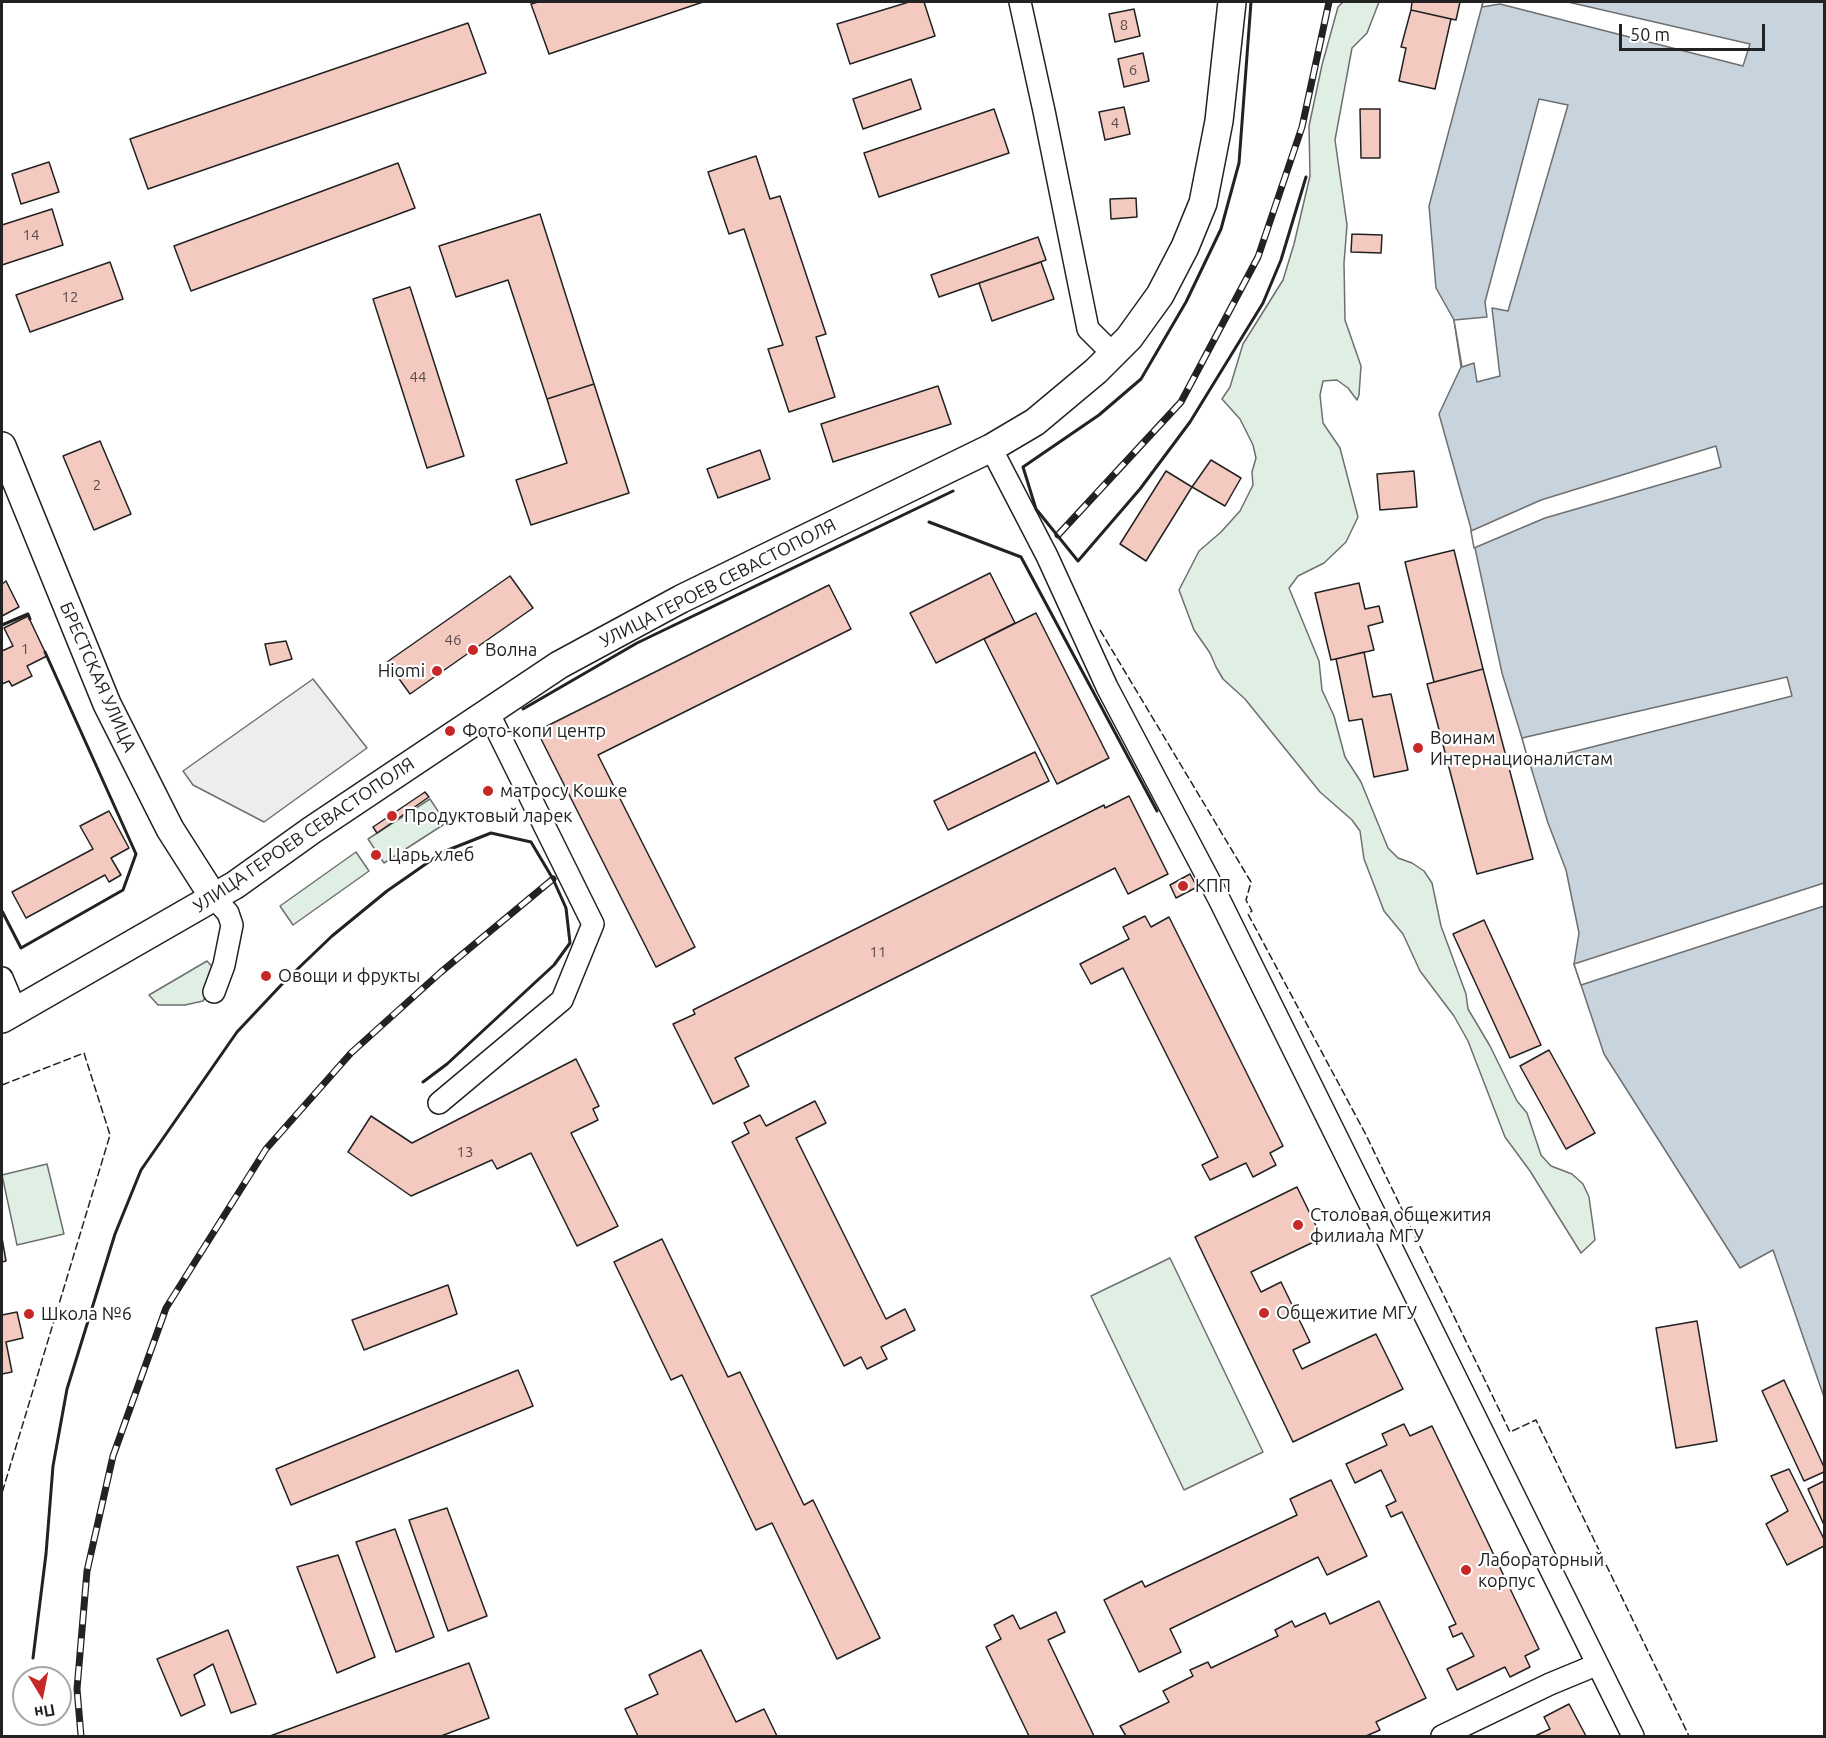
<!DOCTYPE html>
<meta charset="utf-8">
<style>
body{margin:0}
#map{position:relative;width:1826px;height:1738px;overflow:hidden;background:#fff;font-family:Ubuntu,sans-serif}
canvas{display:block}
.frame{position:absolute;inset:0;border:3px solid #222;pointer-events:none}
.north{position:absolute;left:12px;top:1666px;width:60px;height:60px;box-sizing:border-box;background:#fff;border:2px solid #a7a7a7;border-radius:50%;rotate:170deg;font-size:16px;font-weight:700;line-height:24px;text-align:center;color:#222}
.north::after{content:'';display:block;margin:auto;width:21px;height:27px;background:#c62828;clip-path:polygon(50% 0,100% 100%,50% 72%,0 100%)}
.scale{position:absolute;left:1619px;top:24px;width:146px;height:27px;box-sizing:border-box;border:3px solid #222;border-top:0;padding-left:8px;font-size:18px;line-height:21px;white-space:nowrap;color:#222;-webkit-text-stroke:4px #fff;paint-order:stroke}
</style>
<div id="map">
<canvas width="1826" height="1738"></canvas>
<div class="frame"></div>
<div class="north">Пн</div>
<div class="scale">50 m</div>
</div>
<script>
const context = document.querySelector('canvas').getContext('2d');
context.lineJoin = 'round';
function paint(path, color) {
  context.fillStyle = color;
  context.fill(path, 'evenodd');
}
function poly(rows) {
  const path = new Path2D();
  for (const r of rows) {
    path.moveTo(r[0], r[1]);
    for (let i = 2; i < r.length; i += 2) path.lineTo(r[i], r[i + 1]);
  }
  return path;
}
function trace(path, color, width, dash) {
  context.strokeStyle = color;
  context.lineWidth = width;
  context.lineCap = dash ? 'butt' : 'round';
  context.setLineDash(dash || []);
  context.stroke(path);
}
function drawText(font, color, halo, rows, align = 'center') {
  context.font = font + ' Ubuntu,sans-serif';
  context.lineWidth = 4.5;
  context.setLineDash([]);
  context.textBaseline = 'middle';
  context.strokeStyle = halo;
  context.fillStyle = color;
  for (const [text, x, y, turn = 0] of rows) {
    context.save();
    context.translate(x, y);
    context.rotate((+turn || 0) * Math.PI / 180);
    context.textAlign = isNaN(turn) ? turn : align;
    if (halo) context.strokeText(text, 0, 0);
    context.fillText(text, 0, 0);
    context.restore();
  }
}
const green = poly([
 [1343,2,1379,2,1367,33,1352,48,1335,140,1347,225,1344,263,1345,320,1361,366,1359,395,1357,400,1348,388,1337,380,1323,381,1320,395,1323,423,1340,448,1358,517,1346,542,1324,563,1298,576,1289,588,1319,661,1322,690,1334,716,1345,757,1361,782,1388,848,1398,858,1412,863,1424,871,1432,883,1441,926,1466,994,1468,1009,1490,1046,1517,1101,1527,1113,1541,1155,1551,1166,1572,1174,1583,1184,1589,1197,1595,1240,1581,1253,1530,1171,1505,1137,1468,1041,1454,1016,1420,971,1403,934,1384,911,1364,859,1360,831,1352,820,1320,792,1245,699,1223,679,1216,667,1210,653,1194,630,1179,590,1199,551,1221,532,1240,511,1253,485,1252,472,1256,458,1253,445,1240,419,1222,399,1230,387,1243,344,1283,280,1294,244,1310,176,1309,126,1322,65,1338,7,1343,2],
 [430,799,446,823,384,863,368,839,430,799],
 [356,852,369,871,293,925,280,906,356,852],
 [207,961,214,969,210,990,203,1001,185,1005,158,1005,149,995,207,961],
 [47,1164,64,1234,17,1245,2,1175,47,1164],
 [1170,1258,1263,1452,1184,1490,1091,1296,1170,1258]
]);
const parking = poly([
 [313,679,367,748,264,822,193,785,183,771,313,679]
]);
const water = poly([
 [1483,2,1824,2,1824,1397,1773,1250,1740,1268,1604,1054,1574,964,1579,933,1566,870,1548,823,1502,673,1470,525,1439,414,1461,367,1454,320,1436,288,1429,206,1483,2]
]);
const pier = poly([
 [1483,2,1568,2,1750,44,1743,66,1500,4,1482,7,1483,2],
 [1539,99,1568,105,1508,311,1492,308,1500,376,1477,382,1474,363,1462,367,1454,320,1487,317,1485,302,1539,99],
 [1716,446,1721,467,1545,518,1474,548,1471,531,1541,500,1716,446],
 [1787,677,1792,696,1529,763,1522,738,1787,677],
 [1824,883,1824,906,1581,985,1574,964,1824,883]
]);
const building = poly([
 [538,2,703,2,549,54,531,4,538,2],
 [909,2,924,2,935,36,850,64,837,24,909,2],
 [1412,2,1460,2,1456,20,1411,10,1412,2],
 [1134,9,1140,36,1115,42,1109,14,1134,9],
 [1411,10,1451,19,1435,89,1399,81,1406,48,1401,47,1411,10],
 [468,23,486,73,148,189,130,139,468,23],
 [1143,53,1149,81,1124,87,1118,59,1143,53],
 [911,79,921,109,863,129,853,99,911,79],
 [1124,107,1130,134,1105,140,1099,112,1124,107],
 [994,109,1009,153,879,197,864,153,994,109],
 [1360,109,1380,109,1380,158,1361,158,1360,109],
 [756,156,770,199,780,196,826,334,816,337,835,397,789,412,768,349,783,345,744,229,729,234,708,172,756,156],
 [49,162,59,192,21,204,12,174,49,162],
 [398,163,415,208,191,291,174,246,398,163],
 [1136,198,1137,217,1111,219,1110,199,1136,198],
 [52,209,63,245,2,265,2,225,52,209],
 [540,214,594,384,547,399,508,280,456,297,439,246,540,214],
 [1352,234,1382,235,1381,253,1351,252,1352,234],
 [1038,237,1046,260,939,297,931,275,1038,237],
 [110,262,123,299,30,332,16,295,110,262],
 [1041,262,1054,299,992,321,979,283,1041,262],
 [410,287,464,456,427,468,373,299,410,287],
 [594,384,629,493,531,525,516,480,567,463,547,399,594,384],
 [938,386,951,424,833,462,821,424,938,386],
 [100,441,131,514,94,530,63,456,100,441],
 [760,450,770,479,718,498,707,469,760,450],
 [1211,460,1241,478,1225,506,1192,487,1211,460],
 [1166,471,1192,487,1146,561,1120,544,1166,471],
 [1414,471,1417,507,1380,510,1377,474,1414,471],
 [1454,550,1483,669,1434,682,1405,562,1454,550],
 [990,573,1015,623,936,663,910,613,990,573],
 [510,576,533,608,410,694,387,662,510,576],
 [6,581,19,607,2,616,2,584,6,581],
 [1359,583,1365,609,1379,606,1383,622,1368,626,1374,650,1331,660,1315,593,1359,583],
 [829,585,851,629,598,755,695,947,656,967,537,731,829,585],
 [1036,613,1109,758,1057,784,984,639,1036,613],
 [28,616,47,656,27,666,32,676,12,686,9,681,2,684,2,651,13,646,4,628,28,616],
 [286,641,292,659,270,665,265,644,286,641],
 [1364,652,1373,697,1391,694,1408,770,1374,777,1362,719,1349,721,1336,659,1364,652],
 [1483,669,1533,859,1477,874,1427,684,1483,669],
 [1035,752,1049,781,948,830,934,801,1035,752],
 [425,792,429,797,377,833,373,827,425,792],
 [1129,796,1168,874,1128,894,1115,868,735,1058,749,1086,713,1104,673,1024,695,1014,693,1010,1104,805,1105,808,1129,796],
 [109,811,129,848,111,858,121,875,109,882,105,875,26,918,12,892,93,849,80,826,109,811],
 [1190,874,1197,887,1176,898,1170,885,1190,874],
 [1145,916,1151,927,1169,917,1283,1146,1270,1153,1276,1165,1253,1177,1246,1163,1210,1180,1202,1165,1218,1157,1123,968,1091,984,1080,964,1129,939,1123,927,1145,916],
 [1484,920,1541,1045,1510,1058,1453,934,1484,920],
 [1549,1050,1595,1133,1566,1149,1520,1066,1549,1050],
 [576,1059,599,1106,593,1109,598,1120,571,1133,618,1226,577,1246,531,1153,497,1169,492,1160,411,1196,348,1152,371,1116,412,1143,576,1059],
 [815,1101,826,1123,796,1138,886,1319,905,1309,915,1330,881,1347,887,1359,867,1369,861,1357,844,1366,732,1142,749,1133,744,1123,760,1115,766,1126,815,1101],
 [1297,1187,1322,1238,1251,1272,1261,1292,1281,1282,1310,1342,1293,1350,1302,1369,1376,1334,1403,1389,1293,1442,1195,1237,1297,1187],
 [2,1238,6,1261,2,1262,2,1238],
 [662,1239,728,1377,740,1372,804,1505,813,1500,880,1638,837,1659,772,1523,756,1530,682,1375,671,1380,614,1262,662,1239],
 [448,1285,457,1314,364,1350,352,1320,448,1285],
 [17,1312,23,1338,6,1342,12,1372,2,1374,2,1315,17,1312],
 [1697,1321,1717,1441,1676,1448,1656,1328,1697,1321],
 [518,1370,533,1406,291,1505,276,1469,518,1370],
 [1784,1380,1824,1467,1824,1472,1804,1481,1762,1391,1784,1380],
 [1404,1424,1410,1436,1432,1426,1539,1649,1525,1656,1530,1667,1510,1677,1505,1667,1457,1690,1447,1669,1474,1656,1462,1633,1453,1637,1449,1627,1456,1624,1402,1512,1391,1517,1386,1506,1396,1501,1381,1470,1355,1483,1346,1464,1387,1445,1382,1434,1404,1424],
 [1789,1469,1824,1539,1824,1546,1787,1565,1766,1524,1788,1511,1771,1476,1789,1469],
 [1331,1480,1367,1556,1327,1575,1318,1557,1170,1629,1181,1652,1139,1672,1104,1600,1142,1581,1145,1587,1297,1515,1290,1499,1331,1480],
 [1824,1481,1824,1525,1808,1489,1824,1481],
 [447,1508,487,1616,448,1631,409,1520,447,1508],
 [395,1529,434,1637,396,1652,356,1542,395,1529],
 [338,1555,375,1657,337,1673,297,1567,338,1555],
 [1379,1601,1426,1698,1376,1722,1380,1730,1366,1736,1126,1736,1120,1726,1169,1702,1163,1691,1193,1676,1190,1670,1208,1662,1211,1668,1278,1636,1275,1630,1292,1621,1295,1627,1325,1613,1330,1624,1379,1601],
 [1056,1612,1065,1632,1048,1640,1094,1736,1029,1736,986,1647,1001,1639,994,1625,1013,1615,1020,1629,1056,1612],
 [228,1630,256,1704,231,1713,213,1664,194,1675,205,1705,181,1716,157,1659,228,1630],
 [701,1650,736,1722,764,1709,777,1736,638,1736,625,1709,658,1694,649,1675,701,1650],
 [469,1663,489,1718,441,1736,270,1736,469,1663],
 [1569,1704,1586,1736,1535,1736,1550,1729,1544,1717,1569,1704]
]);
const minor = poly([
 [1020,2,1044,111,1088,329,1113,354],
 [991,448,1047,556,1107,687,1220,901,1633,1736],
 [2,978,16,1011],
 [214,992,224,965,232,925,228,913,214,898],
 [439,1103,562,1000,593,924,488,712],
 [1442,1736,1550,1684,1596,1665]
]);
const major = poly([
 [2,446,107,704,170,829,214,898],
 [2,1019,235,885,312,830,559,665,681,599,991,448,1035,422,1096,371,1129,338,1160,295,1185,247,1203,203,1219,121,1232,2]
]);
const rail = poly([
 [1058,535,1181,402,1258,257,1302,127,1329,2],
 [81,1736,77,1689,87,1571,113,1456,166,1308,266,1149,351,1053,441,972,553,879]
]);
const fence = poly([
 [1100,630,1251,882,1246,900,1252,911,1248,914,1365,1133,1510,1432,1536,1420,1689,1736],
 [2,1085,84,1053,110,1135,2,1493]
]);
const wall = poly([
 [1251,2,1239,163,1221,229,1186,302,1141,379,1099,415,1023,467,1036,509,1078,561,1140,489,1190,422,1263,303,1281,260,1306,177],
 [929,522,1021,557,1157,811],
 [2,625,28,614,30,619],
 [523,709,637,643,953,491],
 [2,911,21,948,123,890,136,854,45,652],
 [33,1658,46,1554,53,1466,67,1389,115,1234,141,1170,237,1032,284,982,332,936,387,891,443,852,491,833,531,842,553,879,566,908,570,943,554,965,447,1064,423,1082]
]);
const markers = [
 [473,650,6,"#c62828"],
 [437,671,6,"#c62828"],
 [450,731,6,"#c62828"],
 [1418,748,6,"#c62828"],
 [488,791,6,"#c62828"],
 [392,816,6,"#c62828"],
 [376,855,6,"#c62828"],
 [1183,886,6,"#c62828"],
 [266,976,6,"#c62828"],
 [1298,1225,6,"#c62828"],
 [1264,1313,6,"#c62828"],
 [29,1314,6,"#c62828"],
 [1466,1570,6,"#c62828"]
];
const numberNames = [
 ["8",1124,25],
 ["6",1133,70],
 ["4",1115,123],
 ["14",31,235],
 ["12",70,297],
 ["44",418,377],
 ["2",97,485],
 ["46",453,640],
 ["1",25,649],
 ["11",878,952],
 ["13",465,1152]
];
const streetNames = [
 ["УЛИЦА ГЕРОЕВ СЕВАСТОПОЛЯ",718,583,-27],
 ["БРЕСТСКАЯ УЛИЦА",98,677,66],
 ["УЛИЦА ГЕРОЕВ СЕВАСТОПОЛЯ",304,835,-34]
];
const poiNames = [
 ["Волна",485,650],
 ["Hiomi",425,671,"right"],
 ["Фото-копи центр",462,731],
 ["Воинам",1430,738],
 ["Интернационалистам",1430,759],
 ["матросу Кошке",500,791],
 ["Продуктовый ларек",404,816],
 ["Царь хлеб",388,855],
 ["КПП",1195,886],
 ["Овощи и фрукты",278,976],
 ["Столовая общежития",1310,1215],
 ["филиала МГУ",1310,1236],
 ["Общежитие МГУ",1276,1313],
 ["Школа №6",41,1314],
 ["Лабораторный",1478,1560],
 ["корпус",1478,1581]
];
paint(green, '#e0efe3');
trace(green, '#6f6f6f', 1.5);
paint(parking, '#ededed');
trace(parking, '#6f6f6f', 1.5);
paint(water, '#c7d3dd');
trace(water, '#6f6f6f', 1.5);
paint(pier, '#fff');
trace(pier, '#6f6f6f', 1.5);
paint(building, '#f3c9c0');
trace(building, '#222', 1.5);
trace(minor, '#222', 24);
trace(major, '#222', 30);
trace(minor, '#fff', 21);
trace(major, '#fff', 27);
trace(rail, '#222', 7);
trace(rail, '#fff', 4.5, [14]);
trace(fence, '#222', 1.5, [8, 3]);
trace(wall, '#222', 3);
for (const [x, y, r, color] of markers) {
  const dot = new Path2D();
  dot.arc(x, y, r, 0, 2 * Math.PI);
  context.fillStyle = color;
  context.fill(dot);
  trace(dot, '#fff', 2);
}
drawText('15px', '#564c4a', null, numberNames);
drawText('18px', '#222', '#fff', streetNames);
drawText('18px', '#222', '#fff', poiNames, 'left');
</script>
